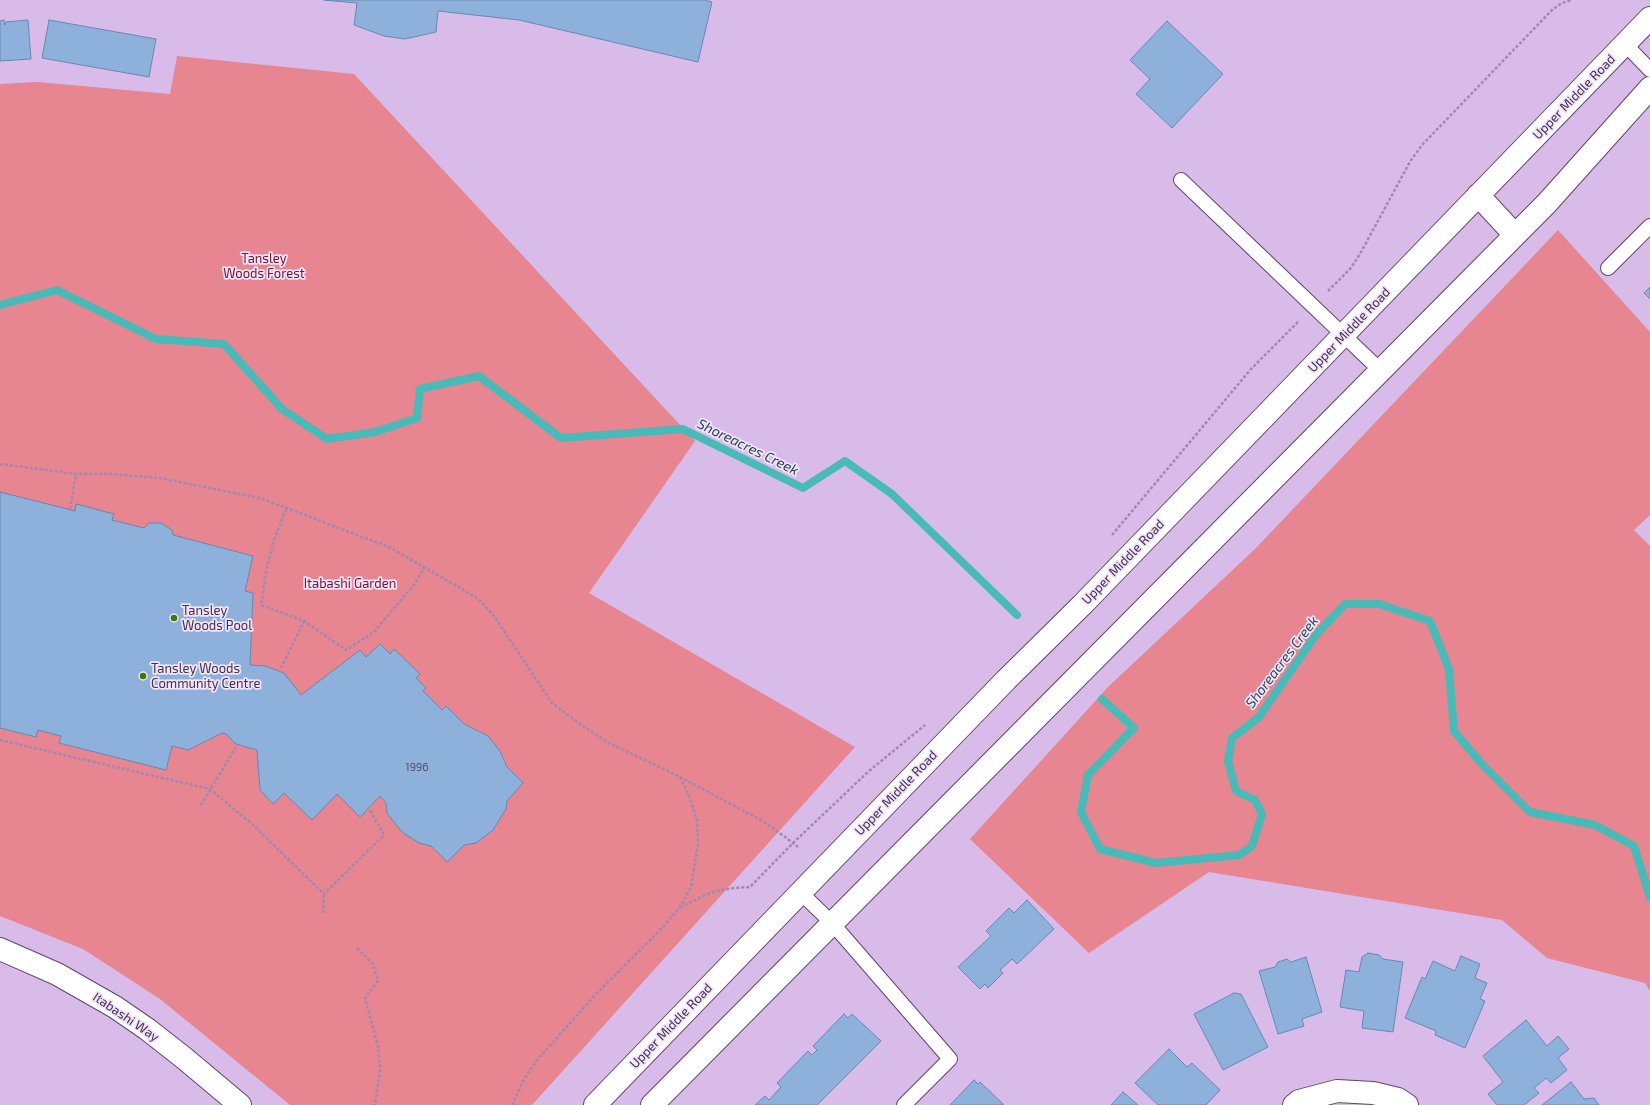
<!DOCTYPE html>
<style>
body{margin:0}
canvas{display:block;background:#d9bbea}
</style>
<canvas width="1650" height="1105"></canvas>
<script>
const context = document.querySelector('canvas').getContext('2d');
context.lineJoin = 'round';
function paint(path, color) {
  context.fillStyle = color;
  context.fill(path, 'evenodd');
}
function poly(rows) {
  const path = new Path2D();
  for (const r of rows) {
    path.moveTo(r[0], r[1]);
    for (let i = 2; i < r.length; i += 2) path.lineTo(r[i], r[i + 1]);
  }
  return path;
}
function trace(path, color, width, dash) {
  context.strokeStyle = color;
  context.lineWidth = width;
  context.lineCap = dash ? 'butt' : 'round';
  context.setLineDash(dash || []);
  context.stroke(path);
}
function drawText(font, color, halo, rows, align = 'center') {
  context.font = font + ' "Exo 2",sans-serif';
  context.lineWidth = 3.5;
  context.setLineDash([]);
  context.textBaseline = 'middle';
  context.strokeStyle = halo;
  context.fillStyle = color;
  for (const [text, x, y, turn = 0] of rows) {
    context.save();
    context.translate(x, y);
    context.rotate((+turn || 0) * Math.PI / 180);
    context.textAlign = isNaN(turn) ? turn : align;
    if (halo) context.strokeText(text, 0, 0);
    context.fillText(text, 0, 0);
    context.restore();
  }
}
const green = poly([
 [177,56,354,74,695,441,589,593,855,747,532,1105,290,1105,160,999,83,949,0,916,0,84,38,82,170,94],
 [1558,230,1650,332,1650,515,1634,530,1650,546,1650,991,1645,983,1547,958,1502,920,1209,872,1089,953,970,839,1108,687,1256,548]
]);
const stream = poly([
 [0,305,57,290,156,339,224,344,282,409,327,439,375,432,417,418,420,389,479,376,561,438,683,429,803,488,845,461,892,494,1017,615],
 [1102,699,1134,728,1088,775,1081,812,1100,849,1156,863,1239,855,1252,846,1262,814,1255,800,1236,791,1228,761,1232,738,1259,717,1315,636,1345,604,1379,604,1430,621,1449,669,1454,731,1481,763,1530,812,1595,825,1634,846,1650,897]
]);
const building = poly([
 [324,0,705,0,712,2,698,62,519,20,438,11,436,32,405,39,384,36,354,25,357,3,324,0],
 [4,20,5,25,6,22,28,20,31,59,0,61,0,21,4,20],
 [49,20,156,39,149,77,42,58,49,20],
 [1167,21,1223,74,1172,128,1136,94,1150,79,1130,60,1167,21],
 [1650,287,1650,299,1644,293,1650,287],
 [0,492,75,511,76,504,114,514,112,520,144,528,149,523,161,523,172,530,173,535,253,556,245,591,253,593,250,665,265,666,284,673,301,695,360,650,366,657,380,644,390,654,394,649,420,674,416,678,426,688,423,691,442,710,446,706,464,724,488,736,500,751,507,767,523,783,507,801,506,809,493,830,476,843,464,845,447,862,431,846,419,843,402,832,387,813,386,803,380,796,360,817,337,794,312,820,284,793,273,804,260,790,257,750,236,744,226,734,222,733,188,750,172,746,166,770,59,743,61,736,38,730,36,737,0,728,0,492],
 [1027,900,1054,929,1017,964,1012,959,1000,970,1003,973,988,988,985,984,980,989,958,967,991,936,986,931,1009,908,1014,913,1027,900],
 [1368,953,1379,955,1383,959,1403,962,1393,1032,1362,1028,1364,1011,1340,1007,1346,970,1359,972,1362,957,1368,953],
 [1461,956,1480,964,1475,978,1487,983,1480,999,1485,1001,1465,1048,1435,1035,1436,1031,1405,1018,1422,977,1425,979,1433,961,1455,971,1461,956],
 [1306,957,1322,1012,1302,1019,1304,1026,1278,1034,1259,971,1275,967,1278,962,1287,959,1291,962,1306,957],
 [1234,993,1241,994,1268,1047,1223,1070,1194,1014,1234,993],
 [844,1014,848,1018,852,1014,881,1041,817,1105,755,1105,765,1096,769,1100,781,1087,777,1083,808,1051,812,1055,817,1050,813,1046,844,1014],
 [1526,1020,1547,1046,1558,1036,1569,1049,1558,1058,1567,1070,1551,1083,1546,1078,1534,1088,1539,1093,1524,1105,1497,1105,1488,1094,1503,1082,1483,1056,1526,1020],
 [1169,1049,1187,1067,1192,1063,1220,1090,1206,1105,1158,1105,1135,1083,1169,1049],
 [974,1080,978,1084,980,1082,1004,1105,950,1105,974,1080],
 [1571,1082,1584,1099,1594,1098,1599,1105,1542,1105,1571,1082],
 [1123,1092,1138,1105,1111,1105,1123,1092]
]);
const path = poly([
 [1328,291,1350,269,1360,254,1411,160,1423,144,1553,9,1562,3,1572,0],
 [0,464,76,474,111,474,159,478,260,498,389,547,474,596,483,604,494,616,552,703,580,724,607,742,680,777,761,820,785,837,798,847],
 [70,509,76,474],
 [286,509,275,537,267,566,261,605,304,621,346,650,374,632,413,586,424,568],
 [1112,535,1251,369,1299,321],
 [281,668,304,621],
 [0,740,210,789,253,825,324,894,384,835,370,810],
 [201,805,236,747],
 [680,907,712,892,734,888,750,887,793,843,869,771,925,725],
 [323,913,324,894],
 [357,948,373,964,378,981,365,998,378,1047,380,1071,375,1105],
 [512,1105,524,1079,537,1060,596,994,663,927,680,907,691,887,698,844,697,820,689,796,680,777]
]);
const lane = poly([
 [1625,44,1650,70],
 [1181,180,1381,371],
 [1608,268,1650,226],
 [800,892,832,923,950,1059,904,1105]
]);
const street = poly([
 [1294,1105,1299,1101,1337,1091,1373,1093,1398,1099,1407,1105]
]);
const secondary = poly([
 [1478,195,1515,235],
 [0,949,57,974,115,1007,147,1029,184,1058,240,1105],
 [595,1105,1006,680,1083,604,1650,18],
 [652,1105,1547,203,1650,88]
]);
const markers = [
 [174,618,4,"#417602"],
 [143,676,4,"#417602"]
];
const numberNames = [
 ["1996",417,767]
];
const streetNames = [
 ["Upper Middle Road",1574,97,-46],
 ["Upper Middle Road",1349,330,-46],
 ["Upper Middle Road",1123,562,-46],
 ["Upper Middle Road",896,793,-46],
 ["Itabashi Way",126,1017,34],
 ["Upper Middle Road",671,1026,-46]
];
const parkNames = [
 ["Tansley",264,259],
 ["Woods Forest",264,274],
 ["Itabashi Garden",350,584]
];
const poiNames = [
 ["Tansley",182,611],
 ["Woods Pool",182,626],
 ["Tansley Woods",151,669],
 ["Community Centre",151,684]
];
const waterNames = [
 ["Shoreacres Creek",748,447,26],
 ["Shoreacres Creek",1282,662,-53]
];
paint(green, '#e78590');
trace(stream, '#48bab8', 8);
paint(building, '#8eb1dc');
trace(building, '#6688b1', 1);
trace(lane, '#60456e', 16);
trace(street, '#60456e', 24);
trace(secondary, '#60456e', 24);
trace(path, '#a089ae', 2.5, [3, 2]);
trace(lane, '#fff', 14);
trace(street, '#fff', 22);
trace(secondary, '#fff', 22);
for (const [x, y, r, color] of markers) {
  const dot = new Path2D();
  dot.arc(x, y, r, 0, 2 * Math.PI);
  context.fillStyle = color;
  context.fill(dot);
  trace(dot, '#f2e2fa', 1.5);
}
drawText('11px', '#53526c', null, numberNames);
drawText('13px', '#3f3346', '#f2e2fa', streetNames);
drawText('13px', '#6e182a', '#f2e2fa', parkNames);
drawText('13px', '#3f3346', '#f2e2fa', poiNames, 'left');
drawText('italic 14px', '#264847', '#f2e2fa', waterNames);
</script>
